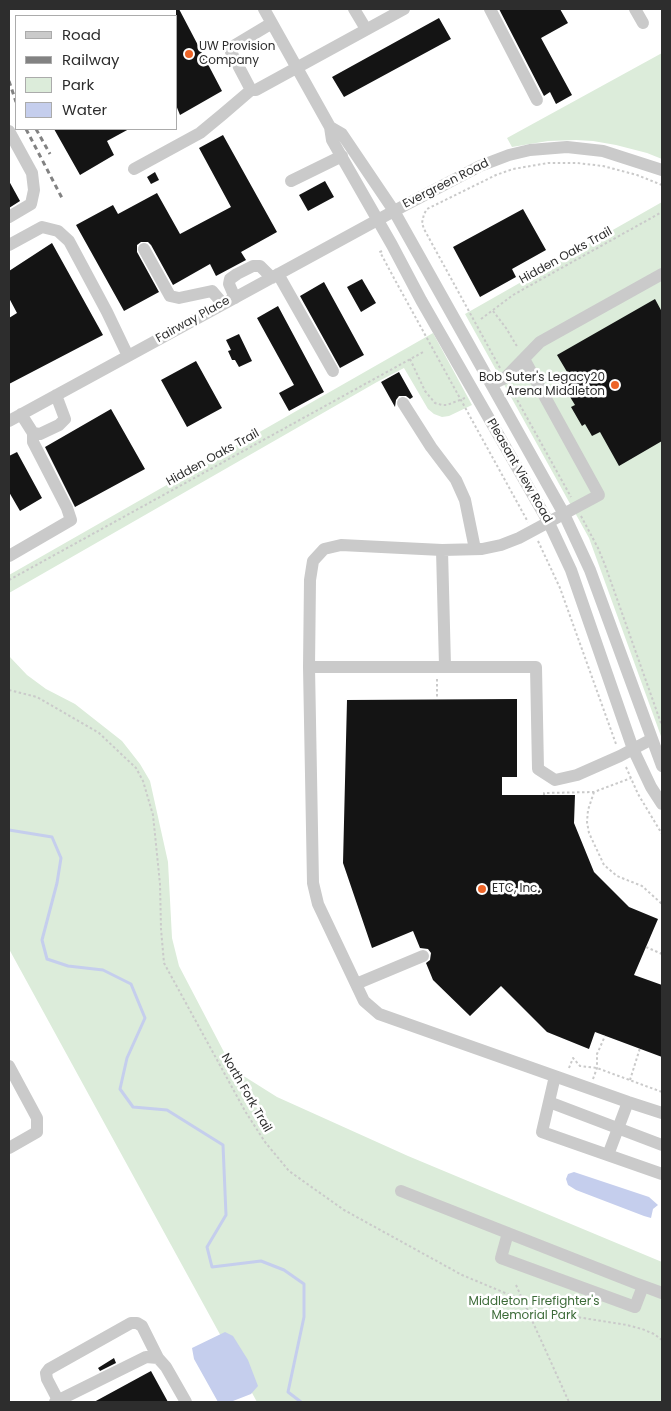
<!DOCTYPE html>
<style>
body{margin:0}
#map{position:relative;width:671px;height:1411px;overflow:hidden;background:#fff;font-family:Poppins,sans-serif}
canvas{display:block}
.frame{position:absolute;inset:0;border:10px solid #2d2d2d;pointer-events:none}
.legend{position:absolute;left:15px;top:15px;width:162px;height:115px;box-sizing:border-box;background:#fff;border:1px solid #ababab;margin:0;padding:6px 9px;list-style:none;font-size:15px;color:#2d2d2d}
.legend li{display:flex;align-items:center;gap:10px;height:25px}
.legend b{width:25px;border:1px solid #ababab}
</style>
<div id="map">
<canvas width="671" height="1411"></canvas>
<div class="frame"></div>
<ul class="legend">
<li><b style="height:6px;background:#cacaca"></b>Road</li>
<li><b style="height:6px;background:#828282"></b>Railway</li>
<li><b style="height:14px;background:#dcecda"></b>Park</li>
<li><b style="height:14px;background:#c5ceed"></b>Water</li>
</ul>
</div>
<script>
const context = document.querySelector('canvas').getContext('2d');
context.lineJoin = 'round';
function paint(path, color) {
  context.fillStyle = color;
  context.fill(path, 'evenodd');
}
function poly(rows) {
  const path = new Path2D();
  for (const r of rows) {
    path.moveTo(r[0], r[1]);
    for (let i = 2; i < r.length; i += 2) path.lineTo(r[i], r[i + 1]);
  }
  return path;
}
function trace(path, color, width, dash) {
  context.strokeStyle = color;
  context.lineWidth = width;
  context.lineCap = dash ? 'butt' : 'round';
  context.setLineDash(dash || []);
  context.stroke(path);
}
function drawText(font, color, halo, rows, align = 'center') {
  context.font = font + ' Poppins,sans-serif';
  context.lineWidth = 5;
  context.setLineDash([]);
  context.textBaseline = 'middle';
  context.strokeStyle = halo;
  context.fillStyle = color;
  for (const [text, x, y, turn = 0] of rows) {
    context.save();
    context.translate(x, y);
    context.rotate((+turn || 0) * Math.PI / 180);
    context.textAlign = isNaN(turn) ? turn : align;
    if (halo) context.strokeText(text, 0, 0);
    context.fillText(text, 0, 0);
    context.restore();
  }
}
const green = poly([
 [662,53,662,159,647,153,616,145,593,141,576,140,548,141,512,147,507,138],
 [662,202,662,739,589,538,465,314],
 [433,333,472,405,449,416,442,417,434,414,428,409,404,368,377,382,9,593,9,575],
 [9,656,27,675,46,689,75,704,122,741,140,764,150,781,168,862,172,938,179,966,225,1054,242,1075,277,1097,408,1156,662,1262,662,1402,257,1402,9,949]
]);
const water = poly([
 [574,1172,649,1197,658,1205,653,1209,651,1218,644,1216,576,1190,568,1185,566,1179,568,1174],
 [225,1332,233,1336,248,1360,258,1386,251,1394,233,1401,218,1402,194,1359,192,1348]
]);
const stream = poly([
 [9,830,52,837,61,858,57,883,42,940,47,959,68,966,103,970,131,984,145,1018,127,1058,120,1089,133,1107,167,1110,223,1145,226,1215,207,1247,212,1267,261,1261,284,1270,304,1284,304,1317,288,1392,301,1402]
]);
const building = poly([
 [176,9,179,9,222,91,180,115,176,105],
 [499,9,560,9,568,23,541,38,572,95,556,104,550,92,544,96],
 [439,18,451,39,344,97,332,77],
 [54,129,129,129,107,141,114,155,80,175],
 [223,135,277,232,241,252,246,260,216,276,210,264,173,285,151,245,148,242,141,242,137,245,137,252,159,292,124,311,76,225,113,205,118,214,157,193,180,234,231,207,199,148],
 [155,172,159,180,151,184,147,177],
 [9,181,20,201,9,208],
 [325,181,334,197,308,211,299,195],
 [523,209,546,250,512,269,516,277,480,297,453,247],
 [52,243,103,335,9,384,9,318,17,313,9,298,9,271],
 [362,279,376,303,361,312,347,287],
 [324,282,364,355,340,368,300,296],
 [655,299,662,312,662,441,619,466,600,432,592,436,585,424,582,426,571,407,575,405,564,387,573,382,557,355],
 [278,306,324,392,289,411,279,393,294,385,257,318],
 [239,334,252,361,239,367,235,360,232,360,228,351,231,350,226,340],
 [196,361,222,408,187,427,161,380],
 [399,372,413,397,410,399,406,396,399,396,396,400,395,407,381,382],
 [111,409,145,469,75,507,45,447],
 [17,452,42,498,20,511,9,492,9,456],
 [517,699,517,777,502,777,502,795,575,795,574,823,594,872,629,907,658,919,634,975,662,985,662,1057,595,1032,589,1049,547,1032,501,986,470,1016,433,980,426,963,430,960,431,953,428,949,420,948,413,931,372,948,343,863,347,700],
 [114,1358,116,1363,100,1371,98,1368],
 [151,1371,168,1402,94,1402]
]);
const path = poly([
 [382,251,380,252,395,280,528,522],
 [493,311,506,328,518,348],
 [481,319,513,295,662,212],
 [410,359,425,391,435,403,442,405,447,405,465,398],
 [500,368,424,229,422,223,424,214,427,209,496,175,513,169,548,163,577,163,603,166,637,175,662,185],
 [510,387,571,497],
 [581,516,598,548,605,565,662,726],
 [538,541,560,588,616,744],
 [9,580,425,351],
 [437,679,437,699],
 [9,690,37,697,99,733,136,768,143,781,153,815,160,884,161,929,164,963,245,1111,265,1142,289,1171,344,1210,462,1275,522,1300,564,1315,627,1325,642,1329,654,1334,662,1340],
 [626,767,638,794,662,834],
 [594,792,588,810,587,822,589,833,604,865,617,876,642,886,662,904],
 [544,795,544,793,594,792,631,778],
 [646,947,662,954],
 [569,1068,573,1058,580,1066,597,1068,662,1092],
 [593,1079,597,1068,597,1054,605,1036],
 [630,1080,640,1048],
 [516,1285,569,1402]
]);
const minor = poly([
 [264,9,330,127,332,140,392,245,421,300,549,523,571,570,633,749,651,787,662,804],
 [354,9,366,29],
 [490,9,537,100],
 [635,9,643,23],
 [272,23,232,47,231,52,251,90,256,90,404,9],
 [330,127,342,134,394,211,564,514,590,570,662,766],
 [9,131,32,173,34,190,31,204,9,217],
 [134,169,200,133,223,114,251,90],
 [291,181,342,156],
 [9,245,42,227,58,231,69,241,107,312,128,356],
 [144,249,170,296,179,298,212,291,223,304],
 [278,274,333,371],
 [235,298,229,284,230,279,237,274,253,266,260,266,272,278],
 [492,384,505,378,540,342,662,274],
 [403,403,431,447,456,480,465,500,475,549],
 [21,414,33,433,40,434,59,425,65,419,56,395],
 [9,421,394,211,480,166,509,155,530,150,567,147,603,151,662,170],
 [442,550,445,666],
 [9,556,71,520,67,508,33,442,33,433],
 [309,667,310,580,313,561,324,549,341,545,442,550,482,549,501,545,519,538,599,495,524,359],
 [652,739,620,756,577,775,555,780,538,769,536,667,309,667,313,883,318,904,364,1001,379,1014,628,1102,662,1113],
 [356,984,423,956],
 [9,1066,37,1118,37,1132,9,1148],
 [555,1076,542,1132,662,1174],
 [549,1102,662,1145],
 [608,1155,628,1102],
 [401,1191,635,1283,662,1293],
 [508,1233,501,1258,635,1307,643,1286],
 [58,1400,47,1379,46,1373,49,1369,131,1323,137,1323,142,1326,158,1358],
 [55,1402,146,1357,158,1358,166,1367,186,1402]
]);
const rail = poly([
 [9,81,16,102],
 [26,129,62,198],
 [36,129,50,154]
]);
const markers = [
 [189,54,5,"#ed6427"],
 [615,385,5,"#ed6427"],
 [482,889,5,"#ed6427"]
];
const poiNames = [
 ["UW Provision",199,47],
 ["Company",199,61],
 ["Bob Suter's Legacy20",605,378,"right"],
 ["Arena Middleton",605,392,"right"],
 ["ETC, Inc.",492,889]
];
const streetNames = [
 ["Evergreen Road",446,184,-27],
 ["Hidden Oaks Trail",566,256,-29],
 ["Fairway Place",193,320,-29],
 ["Hidden Oaks Trail",213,458,-29],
 ["Pleasant View Road",519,471,60],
 ["North Fork Trail",246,1093,60]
];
const parkNames = [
 ["Middleton Firefighter's",534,1302],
 ["Memorial Park",534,1316]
];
paint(green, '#dcecda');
paint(water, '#c5ceed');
trace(stream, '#c5ceed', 3);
paint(building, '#141414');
trace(path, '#cacaca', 2, [2.5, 2.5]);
trace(minor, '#cacaca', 12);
trace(rail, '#828282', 3, [5, 4]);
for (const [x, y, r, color] of markers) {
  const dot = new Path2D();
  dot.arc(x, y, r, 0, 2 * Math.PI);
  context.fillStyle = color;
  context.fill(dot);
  trace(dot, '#fff', 2);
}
drawText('12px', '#2d2d2d', '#fff', poiNames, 'left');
drawText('12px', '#2d2d2d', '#fff', streetNames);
drawText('12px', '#3d6b39', '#fff', parkNames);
</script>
